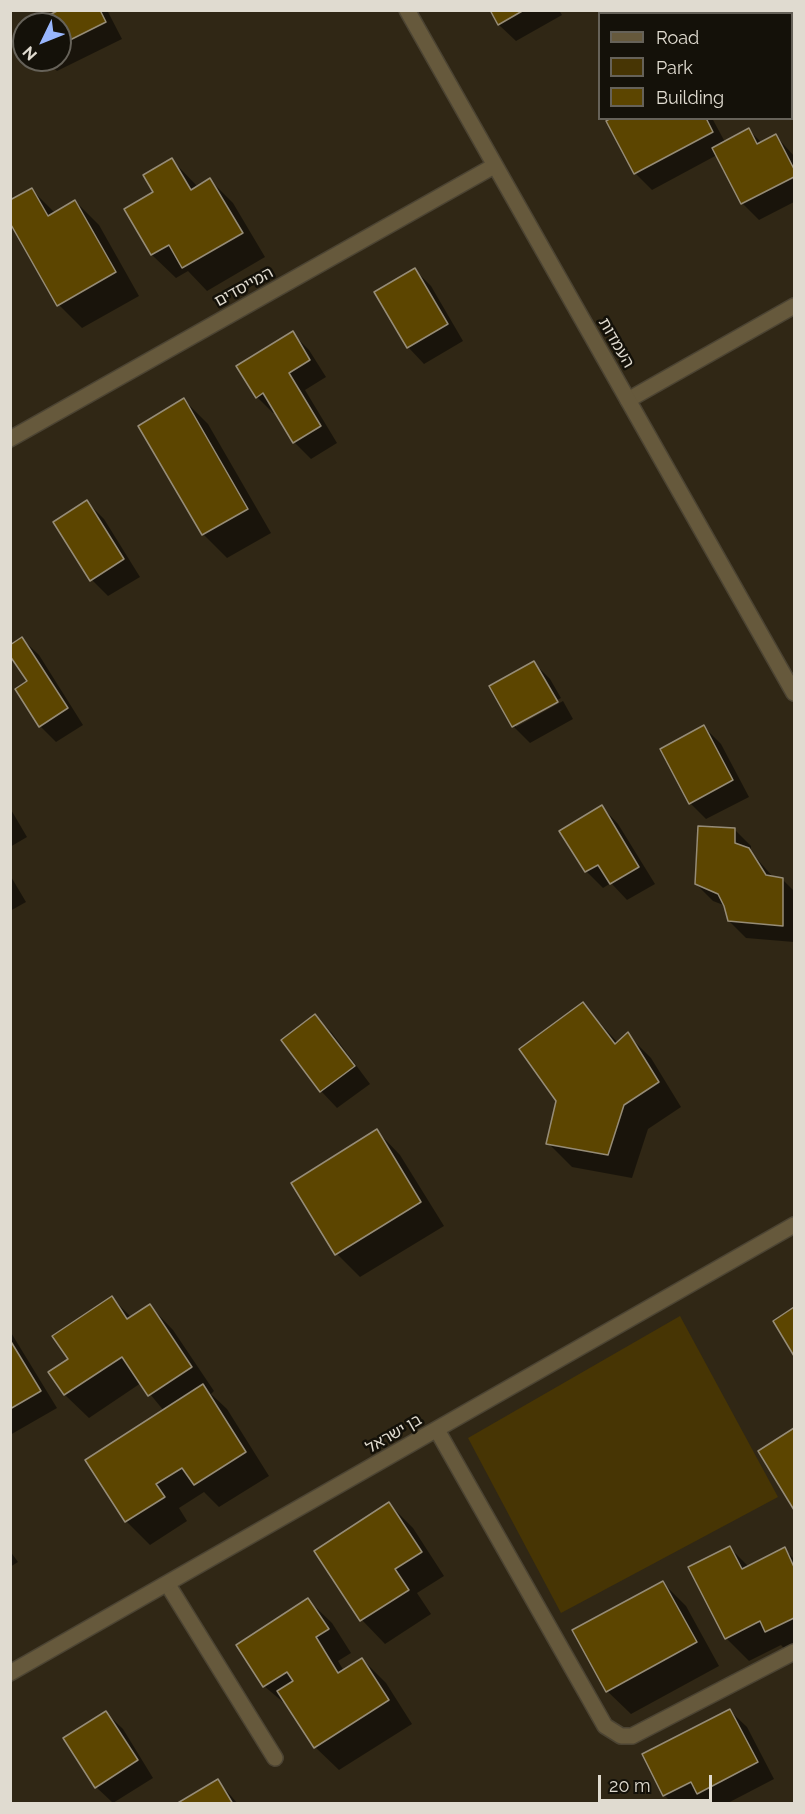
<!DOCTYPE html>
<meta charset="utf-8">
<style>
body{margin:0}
#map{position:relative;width:805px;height:1814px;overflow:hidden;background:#302715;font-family:Raleway,sans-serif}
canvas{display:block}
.frame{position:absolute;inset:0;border:12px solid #e0dbd0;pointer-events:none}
.legend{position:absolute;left:598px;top:12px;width:195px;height:108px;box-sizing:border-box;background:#141109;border:2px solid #666259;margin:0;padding:8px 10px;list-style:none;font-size:18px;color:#e0dbd0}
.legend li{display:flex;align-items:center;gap:12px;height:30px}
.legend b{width:30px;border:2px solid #666259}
.north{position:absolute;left:12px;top:12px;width:60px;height:60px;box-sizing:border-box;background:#141109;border:2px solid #666259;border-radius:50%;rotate:227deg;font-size:16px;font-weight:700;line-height:24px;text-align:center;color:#e0dbd0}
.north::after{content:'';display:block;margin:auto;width:21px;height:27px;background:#98b6fd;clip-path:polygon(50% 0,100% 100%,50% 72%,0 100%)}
.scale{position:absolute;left:598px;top:1775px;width:114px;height:27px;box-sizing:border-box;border:3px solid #e0dbd0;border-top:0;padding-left:8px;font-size:18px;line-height:21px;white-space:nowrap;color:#e0dbd0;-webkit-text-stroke:4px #141109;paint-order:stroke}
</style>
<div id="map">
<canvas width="805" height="1814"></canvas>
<div class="frame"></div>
<ul class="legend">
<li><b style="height:8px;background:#66593c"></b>Road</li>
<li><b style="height:16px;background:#473504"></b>Park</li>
<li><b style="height:16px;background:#5c4500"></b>Building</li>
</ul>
<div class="north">N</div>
<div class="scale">20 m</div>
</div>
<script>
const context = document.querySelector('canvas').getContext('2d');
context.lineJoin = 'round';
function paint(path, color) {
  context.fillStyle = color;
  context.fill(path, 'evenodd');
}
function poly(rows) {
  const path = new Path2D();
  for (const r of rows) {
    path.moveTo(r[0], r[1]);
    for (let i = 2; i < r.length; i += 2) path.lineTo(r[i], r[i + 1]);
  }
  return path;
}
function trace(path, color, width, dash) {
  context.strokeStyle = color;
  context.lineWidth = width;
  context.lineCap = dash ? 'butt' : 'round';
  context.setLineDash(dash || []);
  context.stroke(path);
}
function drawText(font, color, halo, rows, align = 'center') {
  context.font = font + ' Raleway,"Noto Sans Hebrew",sans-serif';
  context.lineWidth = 5;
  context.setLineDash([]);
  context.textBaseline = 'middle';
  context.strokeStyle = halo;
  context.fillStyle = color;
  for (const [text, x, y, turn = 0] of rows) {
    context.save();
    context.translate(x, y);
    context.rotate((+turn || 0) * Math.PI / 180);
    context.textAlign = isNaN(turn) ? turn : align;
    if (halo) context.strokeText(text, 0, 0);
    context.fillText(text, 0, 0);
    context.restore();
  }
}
const green = poly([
 [680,1316,778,1497,561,1613,468,1438]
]);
const shadow = poly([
 [62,10,107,10,122,39,57,71,45,60,60,60,60,24,35,24],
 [491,10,559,10,562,15,516,41,499,25],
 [614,118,712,118,725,142,749,130,762,143,776,136,794,156,794,202,759,220,742,203,717,155,652,190,636,174,608,122],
 [172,160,198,187,210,180,233,203,265,257,207,291,188,271,176,278,152,255,126,210,155,193],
 [32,190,55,213,75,201,99,225,139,296,82,328,59,305],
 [415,270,431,286,463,341,424,364,408,347],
 [292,333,309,350,326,377,305,390,337,443,311,459,294,442,276,412,273,413,257,397],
 [184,400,208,424,271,533,227,558,203,534,140,426],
 [87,502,104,519,140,577,108,596,92,580],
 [22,639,39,655,83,725,56,742,40,726],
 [533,662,550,679,561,698,516,723,516,727,563,701,573,719,530,743,513,726,491,687],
 [704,727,721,744,749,797,706,819,690,803],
 [602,807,618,824,655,884,627,900,611,883,603,888,586,871],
 [10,808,27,837,10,847],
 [734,829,751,846,751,852,773,877,782,879,794,891,794,942,746,938,729,921,726,906,713,901,696,884],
 [10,875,26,902,10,911],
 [583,1004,618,1043,628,1035,651,1058,681,1107,648,1129,632,1178,572,1167,548,1143],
 [315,1016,332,1033,370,1084,337,1108,321,1091],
 [377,1131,400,1155,444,1226,360,1277,337,1254],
 [112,1298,132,1318,150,1306,173,1330,214,1391,211,1394,227,1409,269,1476,219,1507,204,1492,179,1508,187,1521,150,1545,126,1521,87,1460,164,1411,141,1383,89,1418,65,1395,50,1372,70,1359],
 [794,1309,794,1353,775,1321],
 [10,1331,57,1408,10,1435],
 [794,1430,794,1507,760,1451],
 [389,1504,413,1528,444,1576,417,1593,431,1614,385,1644,362,1620,316,1551],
 [730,1548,749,1567,784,1549,794,1559,794,1653,790,1655,781,1645,749,1661,726,1638],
 [10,1551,18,1562,10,1567],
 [663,1583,686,1606,719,1666,631,1714,607,1691],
 [308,1600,332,1623,351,1653,338,1661,344,1671,362,1659,386,1683,412,1724,339,1770,315,1747,290,1708,264,1686],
 [730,1711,747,1727,774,1779,726,1804,709,1804,705,1799,697,1804,673,1804,664,1795],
 [106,1713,123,1729,153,1778,113,1803,96,1787],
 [218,1781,238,1804,179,1804]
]);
const building = poly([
 [59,10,100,10,106,22,60,45,60,24,32,24,59,10],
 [490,10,524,10,498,25,490,10],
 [621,10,699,10,701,14,622,14,621,10],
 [611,118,706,118,713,132,634,174,606,121,611,118],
 [749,128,757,144,776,134,794,169,794,177,741,204,712,148,749,128],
 [172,158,191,190,210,178,243,233,182,268,169,245,151,255,124,209,153,192,143,175,172,158],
 [32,188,48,216,75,200,116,272,57,306,10,223,10,200,32,188],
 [415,268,448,324,407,348,374,292,415,268],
 [293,331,310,360,289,373,321,426,293,443,263,393,256,398,236,366,293,331],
 [184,398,248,509,202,535,138,426,184,398],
 [87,500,124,559,90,581,53,522,87,500],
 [22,637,68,708,39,727,15,689,27,681,10,656,10,645,22,637],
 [534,661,558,702,512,727,489,686,534,661],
 [704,725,733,780,689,804,660,749,704,725],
 [602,805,639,867,610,884,598,865,585,872,559,831,602,805],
 [698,826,735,828,735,843,749,848,766,875,783,878,783,926,728,921,724,906,718,894,695,884,698,826],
 [583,1002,615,1044,628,1032,659,1082,624,1105,608,1155,546,1144,556,1101,519,1049,583,1002],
 [315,1014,355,1066,320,1092,281,1040,315,1014],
 [377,1129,421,1202,335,1255,291,1183,377,1129],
 [112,1296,127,1319,150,1304,192,1367,148,1396,122,1357,64,1395,48,1372,68,1359,52,1336,112,1296],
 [794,1307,794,1356,773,1321,794,1307],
 [10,1340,41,1391,10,1409,10,1340],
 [203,1384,246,1452,194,1485,182,1468,156,1484,165,1497,125,1522,85,1460,203,1384],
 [794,1428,794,1510,758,1451,794,1428],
 [389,1502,422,1552,395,1569,409,1590,360,1621,314,1551,389,1502],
 [730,1546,742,1569,785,1547,794,1567,794,1618,765,1632,760,1621,725,1639,688,1567,730,1546],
 [663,1581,697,1642,606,1692,572,1630,663,1581],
 [308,1598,329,1629,316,1637,338,1673,362,1658,389,1700,314,1748,277,1691,293,1681,287,1672,263,1687,236,1645,308,1598],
 [730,1709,758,1762,697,1794,691,1782,663,1796,642,1754,730,1709],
 [106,1711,138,1760,95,1788,63,1738,106,1711],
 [218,1779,233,1804,176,1804,218,1779]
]);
const service = poly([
 [628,400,794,306],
 [168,1585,275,1758]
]);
const minor = poly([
 [407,10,794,693],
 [10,439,494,166],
 [437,1430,605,1726,621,1736,632,1736,794,1652],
 [10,1673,794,1225]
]);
const streetNames = [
 ["המייסדים",244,287,-29],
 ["העמדות",616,343,60],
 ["בן ישראל",394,1434,-30]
];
paint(green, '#473504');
paint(shadow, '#0007');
paint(building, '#5c4500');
trace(building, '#968c77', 1.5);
trace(service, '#4c4433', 18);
trace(minor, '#4c4433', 18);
trace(service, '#66593c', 15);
trace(minor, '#66593c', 15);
drawText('16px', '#e0dbd0', '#141109', streetNames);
</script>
